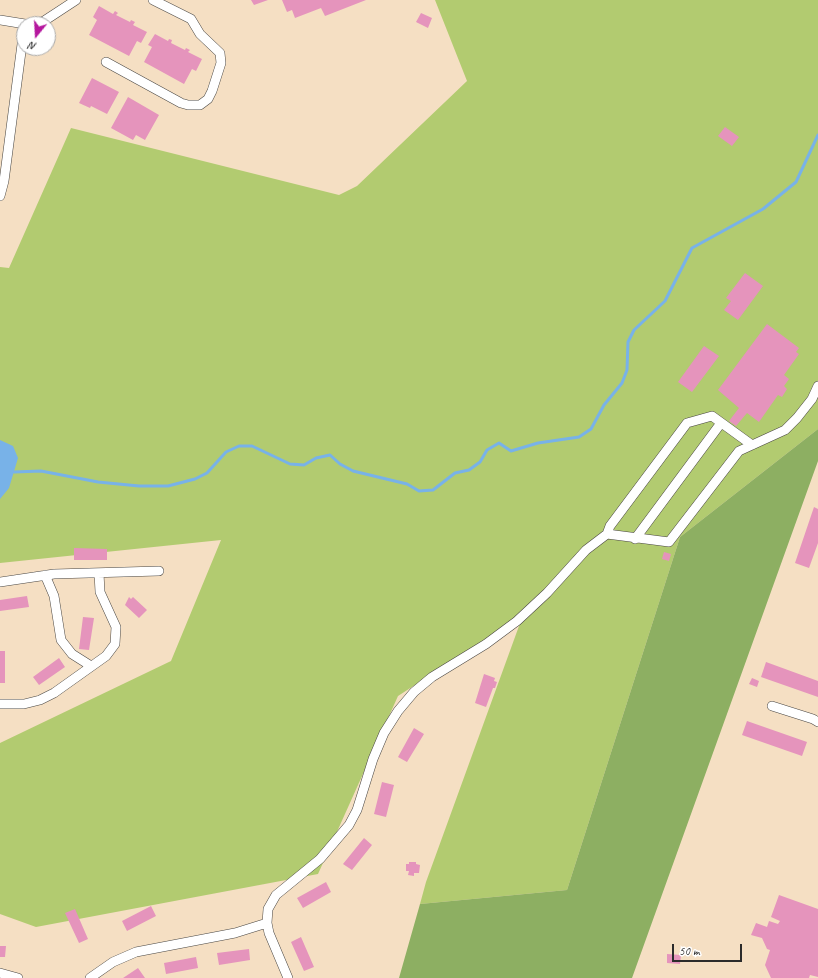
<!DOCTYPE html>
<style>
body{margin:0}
#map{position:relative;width:818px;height:978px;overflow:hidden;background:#f5dfc3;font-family:Caveat,sans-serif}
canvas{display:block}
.north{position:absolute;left:16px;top:16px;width:40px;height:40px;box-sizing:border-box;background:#fff;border:1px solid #aaa;border-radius:50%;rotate:198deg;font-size:11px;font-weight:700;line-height:16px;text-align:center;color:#2b2b2b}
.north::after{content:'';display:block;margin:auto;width:14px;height:18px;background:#b5179e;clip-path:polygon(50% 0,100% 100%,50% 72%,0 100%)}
.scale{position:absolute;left:672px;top:944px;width:70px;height:18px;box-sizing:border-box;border:2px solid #2b2b2b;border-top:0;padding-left:5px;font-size:12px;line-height:14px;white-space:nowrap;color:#2b2b2b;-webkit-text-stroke:3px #fff;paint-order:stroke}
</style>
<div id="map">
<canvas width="818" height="978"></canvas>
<div class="north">N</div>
<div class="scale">50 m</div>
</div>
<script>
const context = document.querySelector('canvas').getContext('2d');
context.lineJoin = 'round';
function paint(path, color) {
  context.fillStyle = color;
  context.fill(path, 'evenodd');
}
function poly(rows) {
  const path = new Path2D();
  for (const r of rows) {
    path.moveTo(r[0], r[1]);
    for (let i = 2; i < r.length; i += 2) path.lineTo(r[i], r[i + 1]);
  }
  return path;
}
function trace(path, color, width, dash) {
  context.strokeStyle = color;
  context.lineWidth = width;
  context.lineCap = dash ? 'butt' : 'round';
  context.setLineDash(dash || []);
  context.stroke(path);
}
const green = poly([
 [435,0,818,0,818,429,680,537,567,890,420,904,426,882,523,615,398,696,318,874,36,927,0,914,0,743,171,661,221,540,0,563,0,267,9,268,71,128,339,195,357,186,467,81]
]);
const forest = poly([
 [818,429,818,461,632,978,399,978,420,904,567,890,680,537]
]);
const water = poly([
 [0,440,13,446,18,458,9,488,0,499]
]);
const stream = poly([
 [14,472,41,471,98,482,139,486,168,486,195,479,207,473,226,452,239,446,252,446,290,464,304,465,316,458,330,455,340,464,353,471,407,484,419,491,433,490,455,473,469,470,480,462,487,450,499,443,511,451,538,443,579,437,591,429,604,405,622,383,627,370,628,342,634,330,665,301,692,248,763,209,796,182,818,135]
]);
const building = poly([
 [251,0,268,0,254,5],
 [282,0,366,0,325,16,321,8,295,18,292,10,287,12],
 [99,6,113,14,115,11,118,13,116,15,130,22,131,20,135,22,133,25,147,32,141,43,137,41,129,56,89,35,97,20,93,17],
 [421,13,432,18,428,28,416,22],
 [155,34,168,41,169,39,172,40,171,43,185,50,186,48,190,50,188,52,202,59,196,71,192,69,184,84,144,62,152,47,148,45],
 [92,78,119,92,107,114,91,106,90,108,79,103],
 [128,97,159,115,145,140,136,135,133,140,111,128],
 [725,127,739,137,732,146,718,136],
 [745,273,763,286,738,320,724,310,731,301,726,298],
 [767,324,799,348,796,352,799,354,784,375,789,379,784,386,787,389,782,397,778,395,759,422,747,413,736,426,729,421,739,408,718,390],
 [704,346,719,356,692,392,678,382],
 [814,507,818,509,818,543,809,568,795,563],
 [74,548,107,549,107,560,74,560],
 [664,552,671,554,669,561,662,559],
 [27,596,29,607,0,611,0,600],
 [129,597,131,599,133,597,147,610,139,618,125,605],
 [83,617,94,618,89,650,79,649],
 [0,651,5,651,5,683,0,683],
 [59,658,65,667,39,685,33,677],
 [766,662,818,681,818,697,761,677],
 [484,674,495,678,494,681,497,682,495,688,493,688,486,707,475,703],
 [752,678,759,681,757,687,749,684],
 [747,721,807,742,802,756,742,735],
 [414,728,424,734,407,762,398,757],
 [382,782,394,785,386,817,374,814],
 [364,838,372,845,352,870,343,864],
 [409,862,416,862,416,864,420,865,419,873,414,873,414,876,408,875,409,871,406,871,406,864,409,864],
 [326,882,331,892,303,908,297,898],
 [779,895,818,909,818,977,810,975,809,978,771,978,765,965,770,950,767,949,762,938,751,935,756,923,767,927,769,921,778,924,780,921,771,917],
 [151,906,156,916,127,931,122,921],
 [75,909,88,939,79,943,65,913],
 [301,937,314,967,304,971,291,942],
 [0,946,6,946,5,957,0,957],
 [249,949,250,960,219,965,217,953],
 [667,954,681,955,680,964,667,963],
 [196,957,198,968,166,974,164,963],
 [138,968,145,978,123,978]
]);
const minor = poly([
 [0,20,25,24],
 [36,24,44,21,76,0],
 [106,62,181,103,188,105,200,105,208,99,212,91,221,63,220,53,200,34,191,19,153,0],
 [0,196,4,181,24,29],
 [607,534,610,526,687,423,712,416,752,445],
 [635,539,721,423],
 [45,575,54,596,61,640,72,654,91,666],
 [0,582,54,574,159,571],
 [0,704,24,704,40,700,54,693,106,656,115,644,116,627,100,592,99,573],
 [772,706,813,719,818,722],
 [0,973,18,978],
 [90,978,113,962,136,952,235,933,267,923],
 [288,978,269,933,267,923,268,909,276,895,320,859,349,825,357,810,373,759,384,733,398,711,414,692,432,677,486,644,517,621,547,593,586,550,607,534,669,542,739,451,785,430,797,418,812,399,818,386]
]);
paint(green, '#b2cb70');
paint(forest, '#8daf62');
paint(water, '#78b2e8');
trace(stream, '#78b2e8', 3);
paint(building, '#e594bc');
trace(minor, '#494642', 10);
trace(minor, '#fff', 9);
</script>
